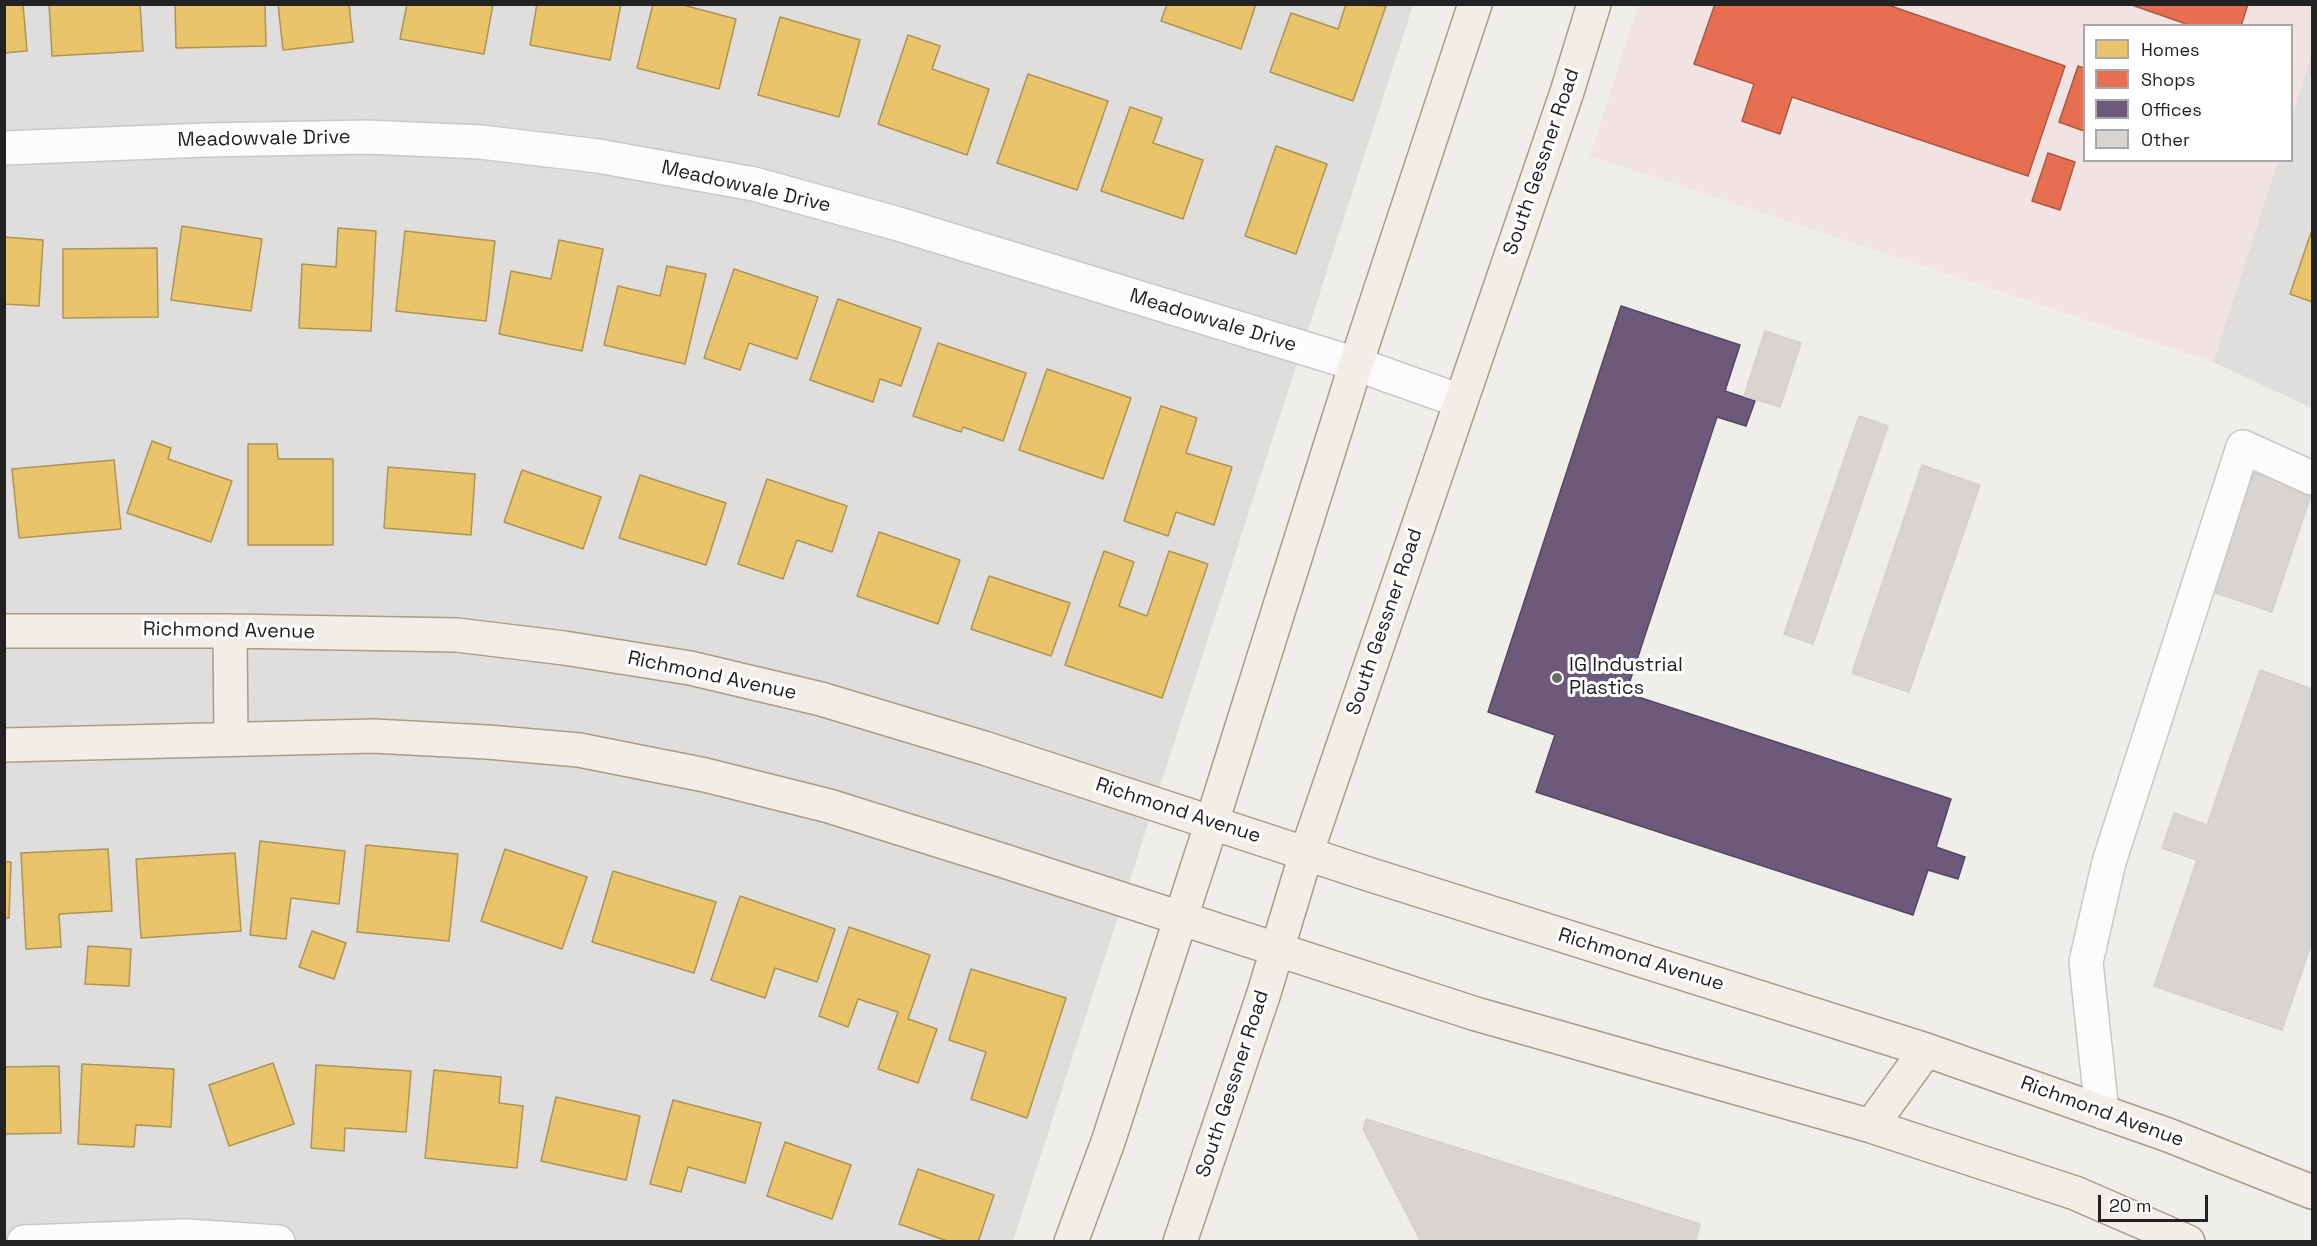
<!DOCTYPE html>
<style>
body{margin:0}
#map{position:relative;width:2317px;height:1246px;overflow:hidden;background:#f0eeeb;font-family:"Space Grotesk",sans-serif}
canvas{display:block}
.frame{position:absolute;inset:0;border:6px solid #222;pointer-events:none}
.legend{position:absolute;left:2083px;top:24px;width:210px;height:138px;box-sizing:border-box;background:#fff;border:2px solid #a7a7a7;margin:0;padding:8px 10px;list-style:none;font-size:18px;color:#222}
.legend li{display:flex;align-items:center;gap:12px;height:30px}
.legend b{width:30px;border:2px solid #a7a7a7}
.scale{position:absolute;left:2098px;top:1195px;width:110px;height:27px;box-sizing:border-box;border:3px solid #222;border-top:0;padding-left:8px;font-size:18px;line-height:21px;white-space:nowrap;color:#222;-webkit-text-stroke:4px #fff;paint-order:stroke}
</style>
<div id="map">
<canvas width="2317" height="1246"></canvas>
<div class="frame"></div>
<ul class="legend">
<li><b style="height:16px;background:#e9c46a"></b>Homes</li>
<li><b style="height:16px;background:#e76f51"></b>Shops</li>
<li><b style="height:16px;background:#6d597a"></b>Offices</li>
<li><b style="height:16px;background:#d7d4d2"></b>Other</li>
</ul>
<div class="scale">20 m</div>
</div>
<script>
const context = document.querySelector('canvas').getContext('2d');
context.lineJoin = 'round';
function paint(path, color) {
  context.fillStyle = color;
  context.fill(path, 'evenodd');
}
function poly(rows) {
  const path = new Path2D();
  for (const r of rows) {
    path.moveTo(r[0], r[1]);
    for (let i = 2; i < r.length; i += 2) path.lineTo(r[i], r[i + 1]);
  }
  return path;
}
function trace(path, color, width, dash) {
  context.strokeStyle = color;
  context.lineWidth = width;
  context.lineCap = dash ? 'butt' : 'round';
  context.setLineDash(dash || []);
  context.stroke(path);
}
function drawText(font, color, halo, rows, align = 'center') {
  context.font = font + ' "Space Grotesk",sans-serif';
  context.lineWidth = 6;
  context.setLineDash([]);
  context.textBaseline = 'middle';
  context.strokeStyle = halo;
  context.fillStyle = color;
  for (const [text, x, y, turn = 0] of rows) {
    context.save();
    context.translate(x, y);
    context.rotate((+turn || 0) * Math.PI / 180);
    context.textAlign = isNaN(turn) ? turn : align;
    if (halo) context.strokeText(text, 0, 0);
    context.fillText(text, 0, 0);
    context.restore();
  }
}
const residential = poly([
 [5,5,1413,5,1013,1241,5,1242],
 [2312,52,2312,408,2213,362,2278,161,2292,160,2292,117]
]);
const commercial = poly([
 [1638,5,2312,5,2312,52,2292,117,2292,26,2084,26,2084,160,2278,161,2213,362,1590,156]
]);
const homes = poly([
 [4,4,23,4,27,51,4,53,4,4],
 [49,4,140,4,143,51,52,56,49,4],
 [175,4,265,4,266,46,176,48,175,4],
 [278,4,349,4,353,42,283,50,278,4],
 [407,4,493,4,484,54,400,39,407,4],
 [537,4,621,4,610,60,530,45,537,4],
 [653,4,679,4,736,19,719,89,637,68,653,4],
 [1167,4,1256,4,1241,49,1161,21,1167,4],
 [1346,4,1386,6,1353,101,1270,72,1291,13,1338,29,1346,4],
 [780,17,860,40,839,117,758,95,780,17],
 [908,35,940,46,932,69,989,89,967,155,878,124,908,35],
 [1028,74,1108,101,1077,190,997,163,1028,74],
 [1130,107,1162,118,1153,143,1203,160,1183,219,1101,191,1130,107],
 [1276,146,1327,164,1296,254,1245,236,1276,146],
 [182,226,262,239,251,311,171,300,182,226],
 [338,228,376,231,371,331,299,328,302,264,336,267,338,228],
 [2312,230,2312,302,2290,294,2312,230],
 [405,231,495,241,486,321,396,311,405,231],
 [4,237,43,240,39,306,4,304,4,237],
 [559,240,603,249,582,351,499,334,511,271,551,279,559,240],
 [157,248,158,317,63,318,63,249,157,248],
 [667,266,706,274,685,364,604,345,618,286,660,296,667,266],
 [734,269,818,297,797,359,749,343,740,370,704,358,734,269],
 [838,299,921,328,901,386,880,379,873,402,810,380,838,299],
 [938,343,1026,373,1003,441,963,427,961,432,913,416,938,343],
 [1047,369,1131,398,1103,479,1019,450,1047,369],
 [1161,406,1197,418,1186,453,1232,467,1214,525,1176,512,1168,536,1124,521,1161,406],
 [152,441,171,448,168,459,232,481,211,542,127,513,152,441],
 [248,444,277,444,278,459,333,459,333,545,248,545,248,444],
 [114,460,121,529,19,538,12,469,114,460],
 [388,467,475,474,471,535,384,528,388,467],
 [522,470,601,497,583,549,504,522,522,470],
 [640,475,726,503,706,565,619,538,640,475],
 [767,479,847,506,832,552,797,540,783,579,738,564,767,479],
 [879,532,960,560,938,624,857,596,879,532],
 [1104,551,1134,562,1119,606,1147,616,1169,551,1208,564,1162,698,1065,665,1104,551],
 [989,576,1070,603,1051,656,971,629,989,576],
 [260,841,345,851,339,904,291,898,286,939,250,935,260,841],
 [366,845,458,854,449,941,357,932,366,845],
 [108,849,112,911,59,914,61,947,26,949,21,853,108,849],
 [505,849,587,877,562,949,481,921,505,849],
 [235,853,241,931,141,938,136,859,235,853],
 [4,862,11,862,9,918,4,918,4,862],
 [613,871,716,902,694,973,592,942,613,871],
 [740,896,835,929,817,982,775,968,765,998,711,980,740,896],
 [849,927,930,955,908,1019,937,1029,918,1083,878,1069,898,1012,858,999,848,1027,819,1016,849,927],
 [312,931,346,943,334,979,299,967,312,931],
 [88,946,131,949,129,986,85,984,88,946],
 [971,969,1066,998,1027,1118,971,1099,986,1052,949,1040,971,969],
 [273,1063,294,1124,229,1146,209,1085,273,1063],
 [82,1064,174,1069,171,1127,136,1125,134,1147,78,1144,82,1064],
 [316,1065,411,1071,406,1132,345,1128,344,1151,311,1148,316,1065],
 [59,1066,61,1133,5,1134,4,1154,4,1067,59,1066],
 [434,1070,501,1077,499,1103,523,1106,517,1168,425,1158,434,1070],
 [556,1097,640,1116,626,1180,541,1161,556,1097],
 [673,1100,761,1123,745,1183,688,1167,681,1192,650,1184,673,1100],
 [785,1142,851,1165,832,1219,767,1196,785,1142],
 [918,1169,994,1195,978,1242,950,1242,899,1224,918,1169]
]);
const shops = poly([
 [1715,4,1885,4,2065,66,2028,176,1792,97,1780,134,1742,121,1754,84,1694,64,1715,4],
 [2129,4,2248,4,2241,26,2192,26,2129,4],
 [2078,66,2084,68,2084,131,2059,122,2078,66],
 [2048,153,2075,162,2060,210,2032,201,2048,153]
]);
const offices = poly([
 [1621,306,1740,345,1725,391,1755,401,1746,426,1717,417,1626,693,1951,799,1936,847,1965,857,1958,879,1928,870,1913,915,1536,792,1555,735,1488,712,1621,306]
]);
const building = poly([
 [1765,331,1801,343,1780,407,1744,396,1765,331],
 [1859,416,1888,426,1813,644,1784,634,1859,416],
 [1922,465,1980,485,1909,692,1852,673,1922,465],
 [2254,472,2312,492,2272,612,2213,592,2254,472],
 [2260,670,2312,689,2312,942,2282,1030,2154,986,2197,860,2162,848,2174,813,2207,825,2260,670],
 [1366,1119,1700,1224,1695,1242,1421,1242,1363,1129,1366,1119]
]);
const minor = poly([
 [4,148,206,140,367,137,481,142,598,156,754,184,895,223,1356,364,1460,401],
 [2102,1112,2086,962,2109,862,2243,447,2312,478],
 [24,1242,186,1236,278,1242]
]);
const major = poly([
 [4,631,230,631,457,635,564,648,690,668,821,699,984,748,1368,874,1926,1050,2168,1135,2312,1192],
 [230,631,231,739],
 [4,745,373,736,487,742,579,750,705,775,829,806,998,859,1476,1014,1871,1126,2075,1193,2188,1242],
 [1871,1126,1926,1050],
 [1071,1242,1108,1142,1212,822,1356,364,1475,4],
 [1180,1242,1264,993,1306,854,1567,92,1594,4]
]);
const markers = [
 [1557,678,6,"#6a6968"]
];
const streetNames = [
 ["Meadowvale Drive",264,139,-1],
 ["South Gessner Road",1542,162,-71],
 ["Meadowvale Drive",746,187,13],
 ["Meadowvale Drive",1213,321,17],
 ["South Gessner Road",1385,622,-71],
 ["Richmond Avenue",229,631,1],
 ["Richmond Avenue",712,676,12],
 ["Richmond Avenue",1178,811,18],
 ["Richmond Avenue",1641,960,17],
 ["South Gessner Road",1233,1084,-72],
 ["Richmond Avenue",2102,1112,20]
];
const poiNames = [
 ["IG Industrial",1569,666],
 ["Plastics",1569,689]
];
paint(residential, '#dfdedc');
paint(commercial, '#f1e3e1');
paint(homes, '#e9c46a');
trace(homes, '#ad9354', 1.5);
paint(shops, '#e76f51');
trace(shops, '#ac5843', 1.5);
paint(offices, '#6d597a');
trace(offices, '#564860', 1.5);
paint(building, '#d7d4d2');
trace(building, '#d3d0cc', 1.5);
trace(minor, '#c9c8c7', 36);
trace(major, '#a79c86', 36);
trace(minor, '#fdfcfc', 33);
trace(major, '#f3ede7', 33);
for (const [x, y, r, color] of markers) {
  const dot = new Path2D();
  dot.arc(x, y, r, 0, 2 * Math.PI);
  context.fillStyle = color;
  context.fill(dot);
  trace(dot, '#fff', 2);
}
drawText('20px', '#222', '#fff', streetNames);
drawText('20px', '#222', '#fff', poiNames, 'left');
</script>
